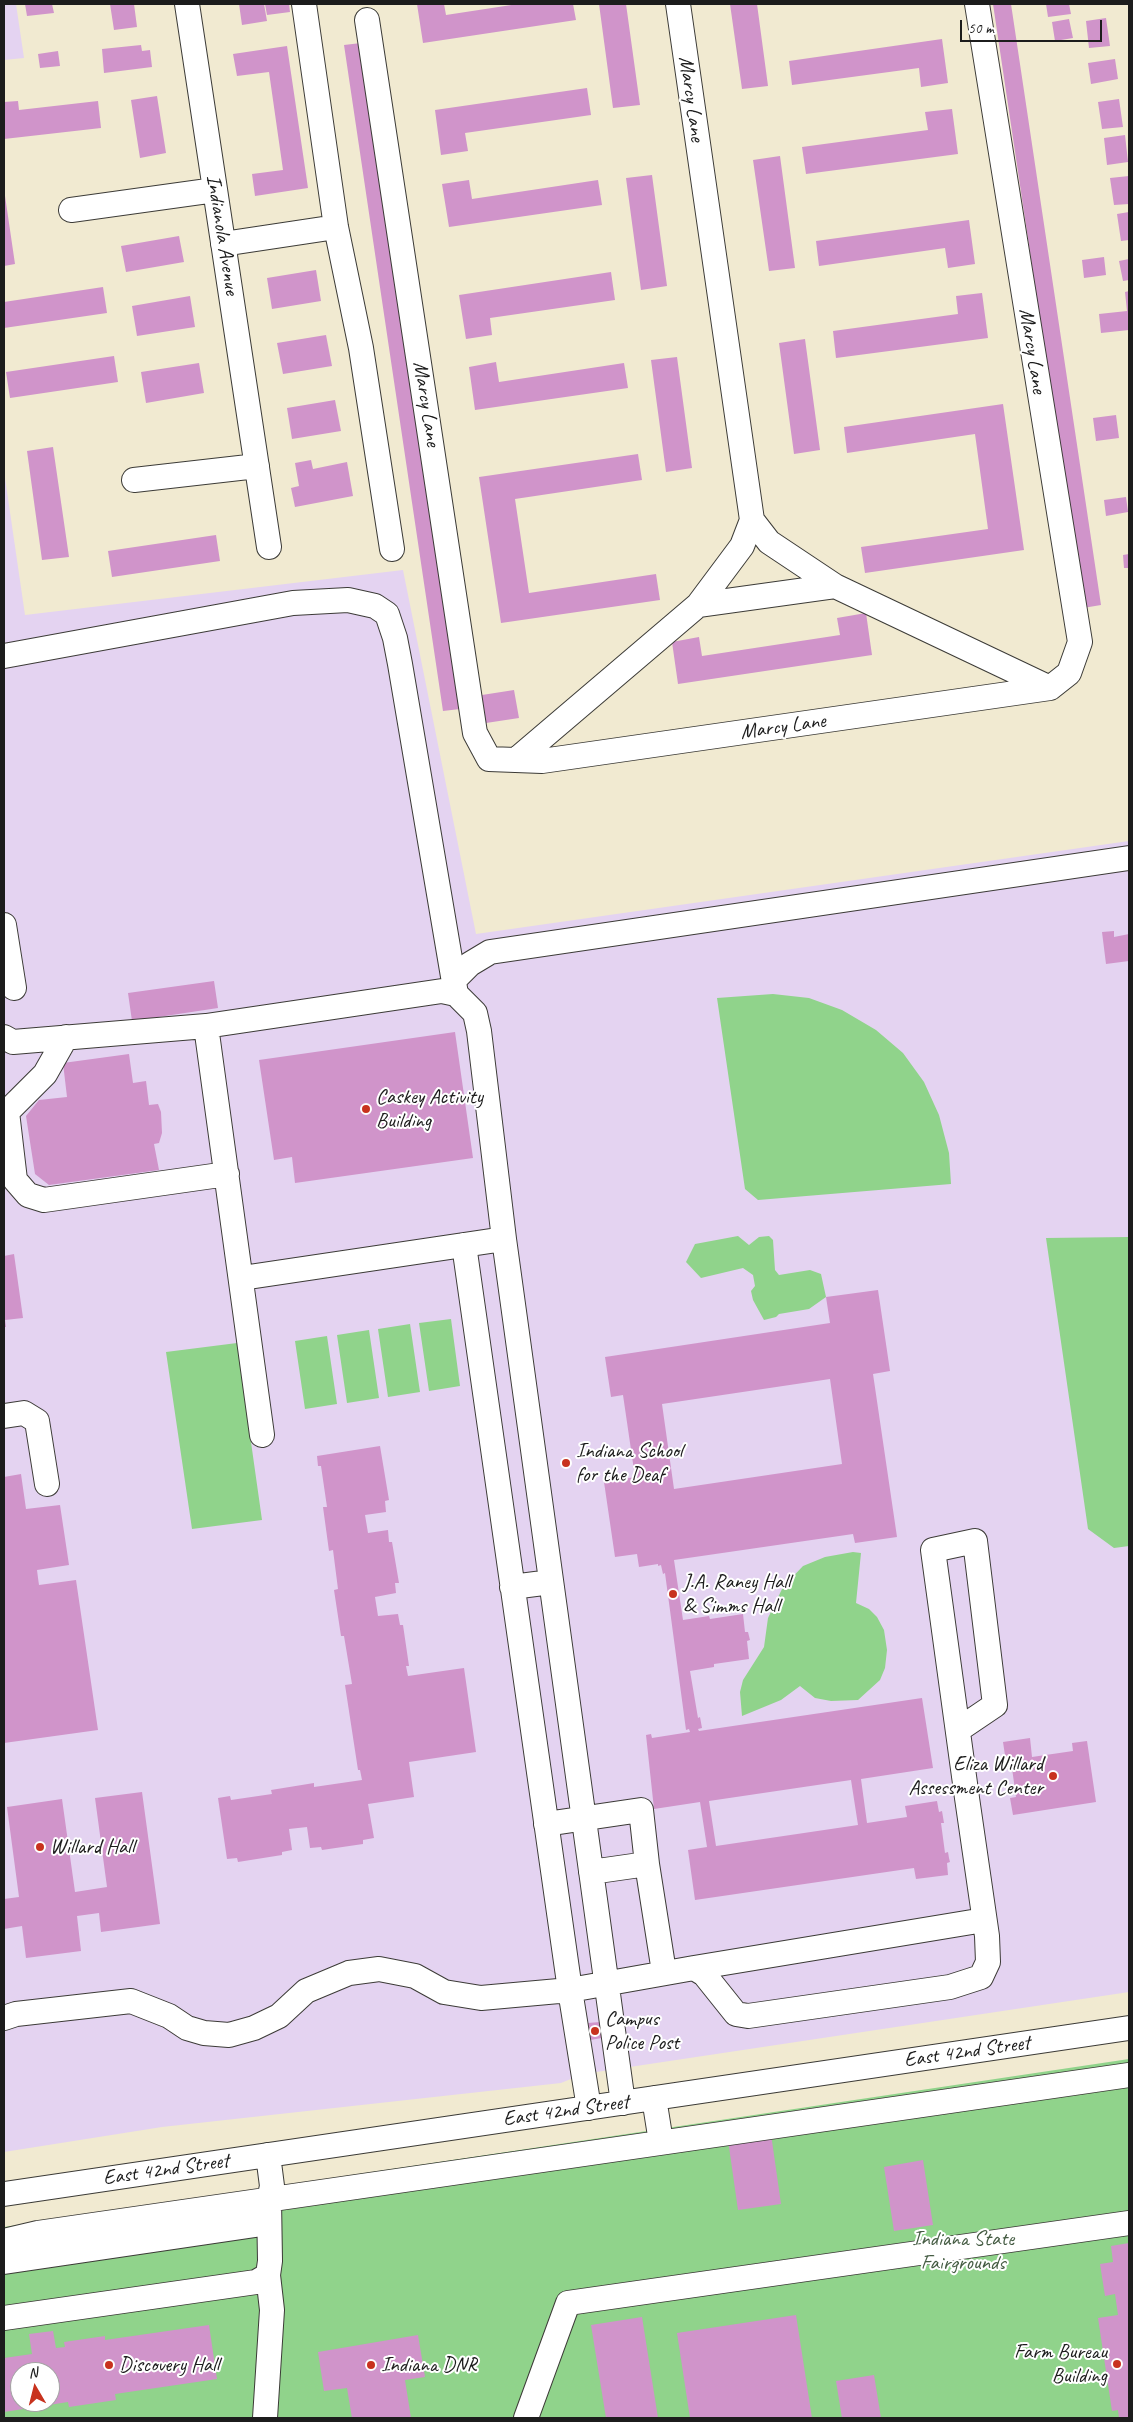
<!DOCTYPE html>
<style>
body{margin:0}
#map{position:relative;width:1133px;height:2422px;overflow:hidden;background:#f1ead1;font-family:Caveat,sans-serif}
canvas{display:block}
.frame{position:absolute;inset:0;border:5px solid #1c1c1c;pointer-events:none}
.north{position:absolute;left:10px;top:2362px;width:50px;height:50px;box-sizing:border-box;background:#fff;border:1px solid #a4a4a4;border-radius:50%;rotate:352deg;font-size:14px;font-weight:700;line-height:20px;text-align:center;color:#1c1c1c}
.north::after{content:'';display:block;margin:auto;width:18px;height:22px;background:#c8321e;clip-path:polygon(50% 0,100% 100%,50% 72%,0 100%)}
.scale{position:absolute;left:960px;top:20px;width:142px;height:22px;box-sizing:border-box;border:2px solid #1c1c1c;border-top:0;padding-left:6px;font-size:15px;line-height:18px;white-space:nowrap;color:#1c1c1c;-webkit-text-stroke:4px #fff;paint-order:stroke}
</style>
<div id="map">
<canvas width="1133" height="2422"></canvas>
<div class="frame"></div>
<div class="north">N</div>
<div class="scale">50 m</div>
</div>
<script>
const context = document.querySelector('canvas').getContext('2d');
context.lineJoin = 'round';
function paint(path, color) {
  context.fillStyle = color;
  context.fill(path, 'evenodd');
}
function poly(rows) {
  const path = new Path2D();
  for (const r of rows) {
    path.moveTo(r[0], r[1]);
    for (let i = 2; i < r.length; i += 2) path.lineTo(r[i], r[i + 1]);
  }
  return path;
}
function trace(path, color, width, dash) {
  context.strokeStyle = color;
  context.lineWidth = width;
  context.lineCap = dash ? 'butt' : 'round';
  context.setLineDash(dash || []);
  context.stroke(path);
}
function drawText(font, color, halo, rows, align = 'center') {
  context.font = font + ' Caveat,sans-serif';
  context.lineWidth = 4;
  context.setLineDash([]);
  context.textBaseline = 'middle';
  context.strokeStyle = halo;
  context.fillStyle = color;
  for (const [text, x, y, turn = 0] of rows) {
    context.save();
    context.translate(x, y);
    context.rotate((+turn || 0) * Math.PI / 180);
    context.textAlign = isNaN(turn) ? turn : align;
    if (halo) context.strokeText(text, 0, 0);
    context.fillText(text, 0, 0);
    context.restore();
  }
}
const built = poly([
 [4,4,16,4,24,58,4,60],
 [4,471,25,615,403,570,476,934,1129,841,1129,1992,583,2074,561,2083,162,2127,4,2152]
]);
const green = poly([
 [773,994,809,998,842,1010,876,1030,903,1053,924,1082,939,1115,949,1153,951,1184,758,1200,745,1189,717,998],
 [738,1236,749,1245,759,1237,769,1236,773,1240,775,1270,779,1275,810,1270,821,1274,826,1297,809,1309,779,1314,776,1317,764,1320,753,1300,751,1291,755,1286,753,1275,743,1268,701,1278,686,1262,695,1244],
 [1129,1237,1129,1546,1114,1548,1088,1529,1046,1238],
 [451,1319,460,1386,429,1391,419,1323],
 [410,1324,420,1392,388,1397,378,1329],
 [369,1330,379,1398,347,1403,337,1335],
 [327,1336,337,1404,305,1409,295,1341],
 [237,1343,262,1520,192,1529,166,1352],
 [853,1552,861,1553,856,1603,869,1609,877,1617,884,1630,887,1650,885,1668,880,1680,858,1700,831,1701,815,1698,800,1686,781,1700,742,1716,740,1692,743,1680,764,1647,768,1618,783,1587,803,1566,825,1557],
 [1129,2059,1129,2418,4,2418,4,2227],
 [20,2372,50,2372,50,2402,20,2402]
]);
const building = poly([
 [25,4,52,4,54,13,27,16],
 [110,4,134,4,137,27,114,30],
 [239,4,264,4,267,21,242,25],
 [265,4,289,4,290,12,267,15],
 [417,4,444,4,446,15,518,4,573,4,576,20,423,43],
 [599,4,626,4,640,105,613,108],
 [730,4,757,4,768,86,742,89],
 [993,4,1011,4,1101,605,1083,608],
 [1046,4,1069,4,1071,14,1048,17],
 [1106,18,1110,46,1089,48,1086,21],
 [1069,19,1073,38,1055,41,1052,22],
 [942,39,948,83,921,87,919,68,792,85,789,61],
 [361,43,460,709,443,711,344,45],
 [141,45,142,51,150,50,152,67,104,73,102,49],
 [287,46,308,188,255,196,252,174,283,170,269,72,237,76,233,54],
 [58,51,60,66,40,68,38,54],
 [1115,59,1118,79,1091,84,1088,63],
 [587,88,591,115,465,133,468,151,441,155,435,110],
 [157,96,166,153,140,158,131,100],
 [1119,99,1123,127,1102,129,1098,102],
 [18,101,19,110,98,101,101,128,4,139,4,102],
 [952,109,958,154,806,174,802,147,928,130,925,112],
 [1125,135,1128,162,1107,165,1104,138],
 [780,156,795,268,769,271,753,160],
 [652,175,667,286,641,290,626,178],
 [1129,176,1129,204,1114,205,1110,178],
 [469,180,472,199,598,180,602,205,449,227,442,184],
 [4,189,15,264,4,266],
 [1129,212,1129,240,1121,241,1117,214],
 [969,220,975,264,948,268,945,248,819,266,816,241],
 [179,236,184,262,126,272,121,246],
 [1104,257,1106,275,1084,278,1082,260],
 [1129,259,1129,280,1123,281,1119,261],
 [316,270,321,301,272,309,267,278],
 [611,272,615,300,490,318,492,335,466,339,459,295],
 [103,287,107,313,4,328,4,302],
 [1129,291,1129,330,1101,333,1099,314,1127,311,1125,292],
 [982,293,988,338,836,358,833,331,958,314,956,296],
 [190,296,195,327,137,336,132,306],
 [326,335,332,366,283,374,277,343],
 [805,339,820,450,794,454,779,343],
 [114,356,118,382,10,398,6,372],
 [677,357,692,468,666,472,651,360],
 [496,362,499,382,624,363,628,388,475,410,469,367],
 [199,363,204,393,146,403,141,372],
 [335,400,341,431,292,439,287,408],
 [1003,404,1024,550,865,573,861,547,988,529,975,434,847,453,844,427],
 [1116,415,1119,438,1096,441,1093,418],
 [53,447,69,557,42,560,27,451],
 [638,454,642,480,515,499,529,593,656,574,660,600,501,623,479,477],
 [311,460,313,469,347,462,353,496,295,507,291,488,299,486,295,463],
 [1126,497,1128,512,1106,516,1104,500],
 [216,535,220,561,112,577,108,551],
 [1129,554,1129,568,1124,568,1123,555],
 [866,613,872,655,678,684,672,642,699,637,702,656,840,635,837,618],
 [514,690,519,718,486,723,482,695],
 [1114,931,1114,937,1129,934,1129,961,1106,964,1102,932],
 [214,981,218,1008,132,1021,128,993],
 [455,1032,473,1158,295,1183,292,1157,274,1160,259,1060],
 [129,1054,133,1083,146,1081,149,1105,158,1104,161,1112,162,1133,159,1143,154,1144,159,1170,49,1185,35,1174,26,1116,39,1100,67,1097,63,1063],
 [14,1254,23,1318,5,1320,6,1327,4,1327,4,1256],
 [878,1290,890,1371,873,1374,897,1537,855,1543,853,1534,674,1560,683,1620,709,1616,710,1619,743,1614,745,1632,748,1632,750,1640,747,1641,749,1659,714,1664,714,1667,690,1671,698,1718,700,1717,702,1728,698,1729,699,1731,922,1698,933,1768,861,1779,867,1823,907,1817,905,1806,937,1801,939,1812,942,1811,944,1823,941,1823,945,1853,948,1852,949,1858,950,1862,947,1863,948,1875,916,1879,914,1868,695,1900,688,1850,707,1847,700,1802,654,1809,646,1735,651,1734,652,1738,690,1732,689,1729,686,1730,665,1573,663,1574,661,1565,658,1566,658,1564,639,1567,637,1554,615,1557,604,1482,635,1477,623,1395,611,1397,605,1357,830,1323,826,1297],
 [830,1379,842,1464,674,1489,662,1404],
 [851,1780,858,1825,716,1846,709,1801],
 [380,1446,389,1500,385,1501,386,1512,365,1515,368,1533,388,1530,389,1542,392,1542,399,1583,395,1583,396,1593,375,1597,378,1616,398,1614,400,1625,403,1625,409,1666,406,1666,408,1676,464,1668,476,1752,409,1762,414,1797,368,1804,374,1838,363,1840,363,1844,322,1850,321,1847,310,1848,307,1827,289,1829,292,1850,282,1852,282,1855,238,1862,237,1858,227,1859,218,1798,230,1796,231,1800,272,1794,271,1790,314,1783,314,1787,362,1780,360,1770,358,1770,345,1685,352,1684,344,1636,341,1636,334,1590,338,1589,333,1550,329,1551,323,1507,327,1507,321,1466,318,1466,317,1456],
 [21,1474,26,1509,60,1505,69,1565,37,1570,38,1578,39,1585,76,1580,98,1730,4,1743,4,1477],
 [1030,1738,1032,1757,1073,1751,1072,1743,1087,1741,1096,1802,1013,1815,1010,1798,1016,1797,1011,1761,1006,1762,1003,1742],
 [142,1792,160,1924,101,1932,99,1913,77,1916,81,1951,26,1958,22,1926,4,1929,4,1899,19,1897,7,1807,62,1799,75,1892,107,1887,95,1798],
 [600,2022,602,2038,590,2040,588,2023],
 [771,2134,781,2204,738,2210,728,2140],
 [923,2160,933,2225,894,2231,884,2167],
 [1129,2243,1129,2418,1119,2418,1118,2410,1112,2411,1098,2318,1118,2315,1115,2294,1105,2296,1100,2264,1113,2262,1111,2246],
 [796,2315,812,2418,690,2418,677,2333],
 [642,2317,658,2418,606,2418,591,2325],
 [209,2325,217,2379,115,2394,116,2400,69,2407,68,2402,4,2412,4,2358,32,2354,29,2334,53,2331,56,2348,65,2347,64,2342,105,2336,105,2340],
 [20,2372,50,2372,50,2402,20,2402],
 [418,2335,425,2377,405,2380,411,2418,352,2418,347,2388,324,2391,318,2352],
 [874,2375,881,2418,842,2418,836,2381]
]);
const minor = poly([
 [187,4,269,547],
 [304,4,336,227,361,348,392,549],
 [678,4,752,520],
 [367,20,475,733,489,759,542,761,1050,688,1069,673,1080,642,977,4],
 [71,210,215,190],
 [223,244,336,227],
 [134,480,257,466],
 [752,520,769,542,835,586,698,605,742,546,752,520],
 [835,586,1050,688],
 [4,656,293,603,348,600,375,606,387,614,395,638,400,664,456,994],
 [516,760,698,605],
 [4,925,14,988],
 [454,980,470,964,490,952,1129,858],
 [4,1037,13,1042,206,1026],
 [4,1112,7,1112,15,1180,28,1195,44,1200,227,1174],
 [7,1112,45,1074,66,1037],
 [464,1245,570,1990,589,2108],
 [242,1278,504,1239],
 [4,1416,24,1413,37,1421,47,1484],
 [262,1435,206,1026,442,991,456,994,475,1013,479,1031,504,1239,623,2103],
 [512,1587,551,1582],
 [546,1824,641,1810,647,1864],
 [591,1872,647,1864,664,1972],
 [694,1968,984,1920],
 [4,2018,16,2014,131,2001,169,2016,187,2028,204,2033,229,2035,254,2028,279,2016,306,1991,349,1973,379,1969,415,1976,444,1992,481,1998,570,1990,694,1968,704,1974,736,2014,748,2016,950,1987,981,1977,988,1962,987,1936,967,1798,933,1550,975,1541,995,1705,958,1730],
 [654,2098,661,2142],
 [4,2194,1129,2028],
 [4,2241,38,2233,1129,2075],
 [4,2262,269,2223],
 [4,2318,256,2282,268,2275,270,2261,269,2200,272,2186,268,2155],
 [265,2418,272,2310,268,2275],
 [526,2418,568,2303,1129,2223]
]);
const markers = [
 [366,1109,5,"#c8321e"],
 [566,1463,5,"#c8321e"],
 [673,1594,5,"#c8321e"],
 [1053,1776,5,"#c8321e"],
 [40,1847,5,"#c8321e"],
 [595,2031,5,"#c8321e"],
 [1117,2364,5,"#c8321e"],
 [109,2365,5,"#c8321e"],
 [371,2365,5,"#c8321e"]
];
const streetNames = [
 ["Marcy Lane",691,99,82],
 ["Indianola Avenue",222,235,81],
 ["Marcy Lane",1032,351,81],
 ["Marcy Lane",426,404,81],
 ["Marcy Lane",783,727,-8],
 ["East 42nd Street",967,2052,-8],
 ["East 42nd Street",566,2111,-8],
 ["East 42nd Street",166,2170,-8]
];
const poiNames = [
 ["Caskey Activity",376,1097],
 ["Building",376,1121],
 ["Indiana School",576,1451],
 ["for the Deaf",576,1475],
 ["J.A. Raney Hall",683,1582],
 ["& Simms Hall",683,1606],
 ["Eliza Willard",1043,1764,"right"],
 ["Assessment Center",1043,1788,"right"],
 ["Willard Hall",50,1847],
 ["Campus",605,2019],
 ["Police Post",605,2043],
 ["Farm Bureau",1107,2352,"right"],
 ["Building",1107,2376,"right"],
 ["Discovery Hall",119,2365],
 ["Indiana DNR",381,2365]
];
const parkNames = [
 ["Indiana State",963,2239],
 ["Fairgrounds",963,2263]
];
paint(built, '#e4d3f1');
paint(green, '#90d38b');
paint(building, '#d094ca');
trace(minor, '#3c3b37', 26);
trace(minor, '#fff', 24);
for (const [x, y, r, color] of markers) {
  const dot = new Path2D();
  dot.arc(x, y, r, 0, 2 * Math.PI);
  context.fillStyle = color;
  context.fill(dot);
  trace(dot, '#fff', 2);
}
drawText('21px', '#1c1c1c', '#fff', streetNames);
drawText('21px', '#1c1c1c', '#fff', poiNames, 'left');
drawText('21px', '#455c43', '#fff', parkNames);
</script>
